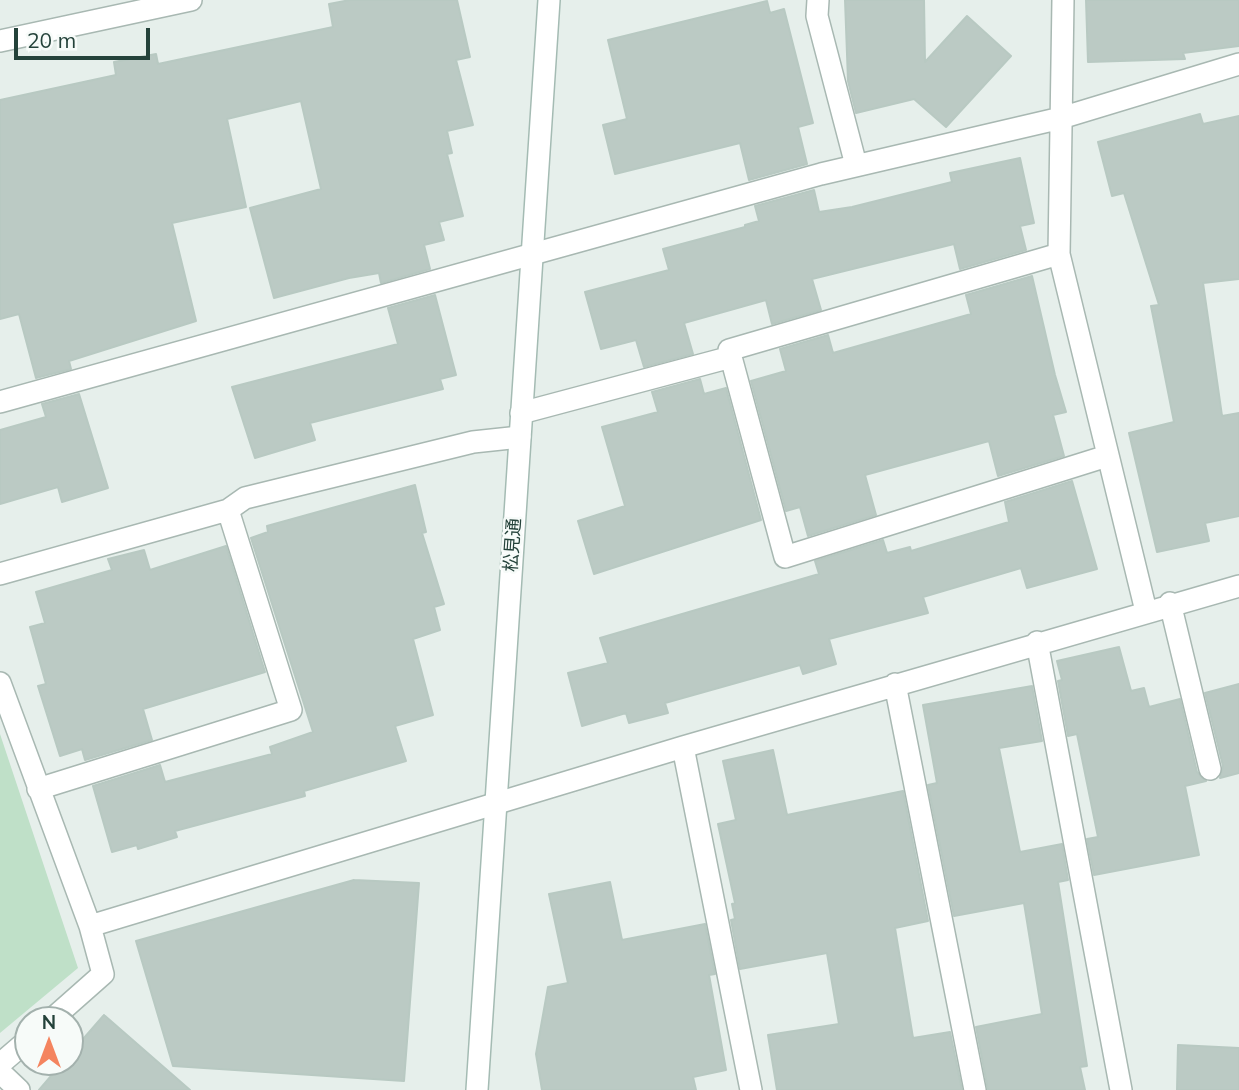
<!DOCTYPE html>
<meta charset="utf-8">
<style>
body{margin:0}
#map{position:relative;width:1239px;height:1090px;overflow:hidden;background:#e6efeb;font-family:Mulish,sans-serif}
canvas{display:block}
.north{position:absolute;left:14px;top:1006px;width:70px;height:70px;box-sizing:border-box;background:#f7fbf9;border:2px solid #a3b1ad;border-radius:50%;rotate:0deg;font-size:19px;font-weight:700;line-height:28px;text-align:center;color:#24423a}
.north::after{content:'';display:block;margin:auto;width:24px;height:32px;background:#f4845f;clip-path:polygon(50% 0,100% 100%,50% 72%,0 100%)}
.scale{position:absolute;left:14px;top:28px;width:136px;height:32px;box-sizing:border-box;border:4px solid #24423a;border-top:0;padding-left:9px;font-size:21px;line-height:24px;white-space:nowrap;color:#24423a;-webkit-text-stroke:5px #f7fbf9;paint-order:stroke}
</style>
<div id="map">
<canvas width="1239" height="1090"></canvas>
<div class="north">N</div>
<div class="scale">20 m</div>
</div>
<script>
const context = document.querySelector('canvas').getContext('2d');
context.lineJoin = 'round';
function paint(path, color) {
  context.fillStyle = color;
  context.fill(path, 'evenodd');
}
function poly(rows) {
  const path = new Path2D();
  for (const r of rows) {
    path.moveTo(r[0], r[1]);
    for (let i = 2; i < r.length; i += 2) path.lineTo(r[i], r[i + 1]);
  }
  return path;
}
function trace(path, color, width, dash) {
  context.strokeStyle = color;
  context.lineWidth = width;
  context.lineCap = dash ? 'butt' : 'round';
  context.setLineDash(dash || []);
  context.stroke(path);
}
function drawText(font, color, halo, rows, align = 'center') {
  context.font = font + ' Mulish,"Noto Sans JP",sans-serif';
  context.lineWidth = 5;
  context.setLineDash([]);
  context.textBaseline = 'middle';
  context.strokeStyle = halo;
  context.fillStyle = color;
  for (const [text, x, y, turn = 0] of rows) {
    context.save();
    context.translate(x, y);
    context.rotate((+turn || 0) * Math.PI / 180);
    context.textAlign = isNaN(turn) ? turn : align;
    if (halo) context.strokeText(text, 0, 0);
    context.fillText(text, 0, 0);
    context.restore();
  }
}
const green = poly([
 [0,734,78,968,0,1033]
]);
const building = poly([
 [350,0,457,0,470,57,456,60,473,125,447,131,452,153,447,154,463,216,439,222,444,240,424,245,430,269,381,283,379,273,349,278,274,298,250,208,321,189,301,101,227,119,246,207,172,223,196,321,69,361,71,369,36,378,19,314,0,319,0,100,116,75,114,62,156,54,158,64,333,27,329,4,350,0],
 [845,0,924,0,925,62,967,16,1011,56,946,127,914,99,856,113,848,81,845,0],
 [1086,0,1239,0,1239,46,1183,53,1185,59,1088,62,1086,0],
 [767,1,770,13,784,9,813,123,798,127,807,164,749,180,740,143,615,174,603,125,627,119,608,40,767,1],
 [1200,114,1203,124,1239,116,1239,279,1203,283,1222,416,1239,413,1239,516,1205,523,1209,541,1157,552,1129,433,1174,422,1151,306,1159,305,1124,193,1112,196,1098,142,1200,114],
 [1020,158,1034,223,1020,226,1026,250,960,269,954,244,812,279,821,310,772,324,766,300,684,323,693,354,644,367,636,340,601,349,585,292,669,270,663,249,745,227,745,225,759,221,755,206,814,190,819,212,852,207,952,182,950,173,1020,158],
 [1032,276,1055,375,1066,412,1053,415,1064,456,998,476,989,441,865,475,876,515,808,536,800,507,786,511,751,381,786,371,780,349,828,335,833,353,971,314,966,295,1032,276],
 [435,295,456,375,440,379,443,389,310,423,315,440,255,458,232,387,398,344,388,308,435,295],
 [700,379,704,394,726,388,761,520,594,574,578,521,625,506,602,427,658,412,652,392,700,379],
 [79,394,108,488,62,502,58,487,0,504,0,430,46,417,42,404,79,394],
 [1072,481,1097,569,1027,588,1021,568,923,597,928,613,829,639,836,664,803,674,800,665,665,703,668,713,629,723,626,713,582,726,568,673,608,663,600,638,819,574,815,561,883,540,887,553,910,547,911,551,1009,522,1005,502,1072,481],
 [415,485,426,532,422,533,444,604,434,607,440,630,413,639,433,715,395,726,406,761,304,791,305,796,175,831,177,837,138,849,137,845,112,852,93,786,160,765,165,782,272,754,270,747,313,732,251,538,268,532,267,526,415,485],
 [226,546,265,672,143,709,152,740,85,760,82,749,60,756,38,686,46,684,30,627,45,623,36,592,112,570,108,559,144,550,150,570,226,546],
 [1119,647,1131,691,1144,688,1149,707,1180,699,1197,772,1206,781,1185,786,1199,855,1094,875,1087,839,1098,837,1077,734,1068,736,1058,681,1062,680,1057,661,1119,647],
 [1239,684,1239,773,1220,778,1223,766,1205,693,1239,684],
 [1032,686,1042,741,999,748,1020,852,1062,844,1068,880,1058,882,1087,1066,1080,1067,1085,1090,988,1090,976,1027,1042,1014,1024,903,954,916,928,785,937,783,923,705,1032,686],
 [773,750,787,815,903,791,928,921,895,928,913,1038,950,1032,962,1090,777,1090,768,1035,839,1024,827,953,740,969,731,920,735,919,732,904,735,903,718,824,736,820,723,761,773,750],
 [354,880,419,883,404,1081,173,1066,136,941,354,880],
 [610,882,622,940,705,924,715,974,709,975,726,1070,693,1077,696,1090,542,1090,536,1054,548,987,568,983,549,894,610,882],
 [104,1015,190,1090,39,1090,63,1062,70,1062,70,1054,104,1015],
 [1178,1045,1239,1048,1239,1090,1177,1090,1178,1045]
]);
const street = poly([
 [818,0,817,16,856,165],
 [1063,0,1059,254,1146,611],
 [0,41,191,0],
 [1059,254,729,350,731,357,785,557,1107,456],
 [0,402,821,174,1061,118,1239,64],
 [521,413,731,357],
 [0,574,228,510,245,498,473,442,520,437],
 [1170,603,1210,769],
 [1037,642,1121,1090],
 [0,683,90,926,103,974,51,1020],
 [895,684,975,1090],
 [683,747,751,1090],
 [38,789,291,710,228,510],
 [90,926,683,747,1239,586],
 [0,1064,28,1040],
 [0,1072,19,1090]
]);
const secondary = poly([
 [477,1090,549,0]
]);
const streetNames = [
 ["松見通",513,545,-86]
];
paint(green, '#bfe0c8');
paint(building, '#bbcac4');
trace(building, '#b8c9c2', 2);
trace(street, '#a8b8b2', 24);
trace(secondary, '#a4bbb3', 24);
trace(street, '#fff', 21);
trace(secondary, '#fff', 21);
drawText('18px', '#24423a', '#f7fbf9', streetNames);
</script>
